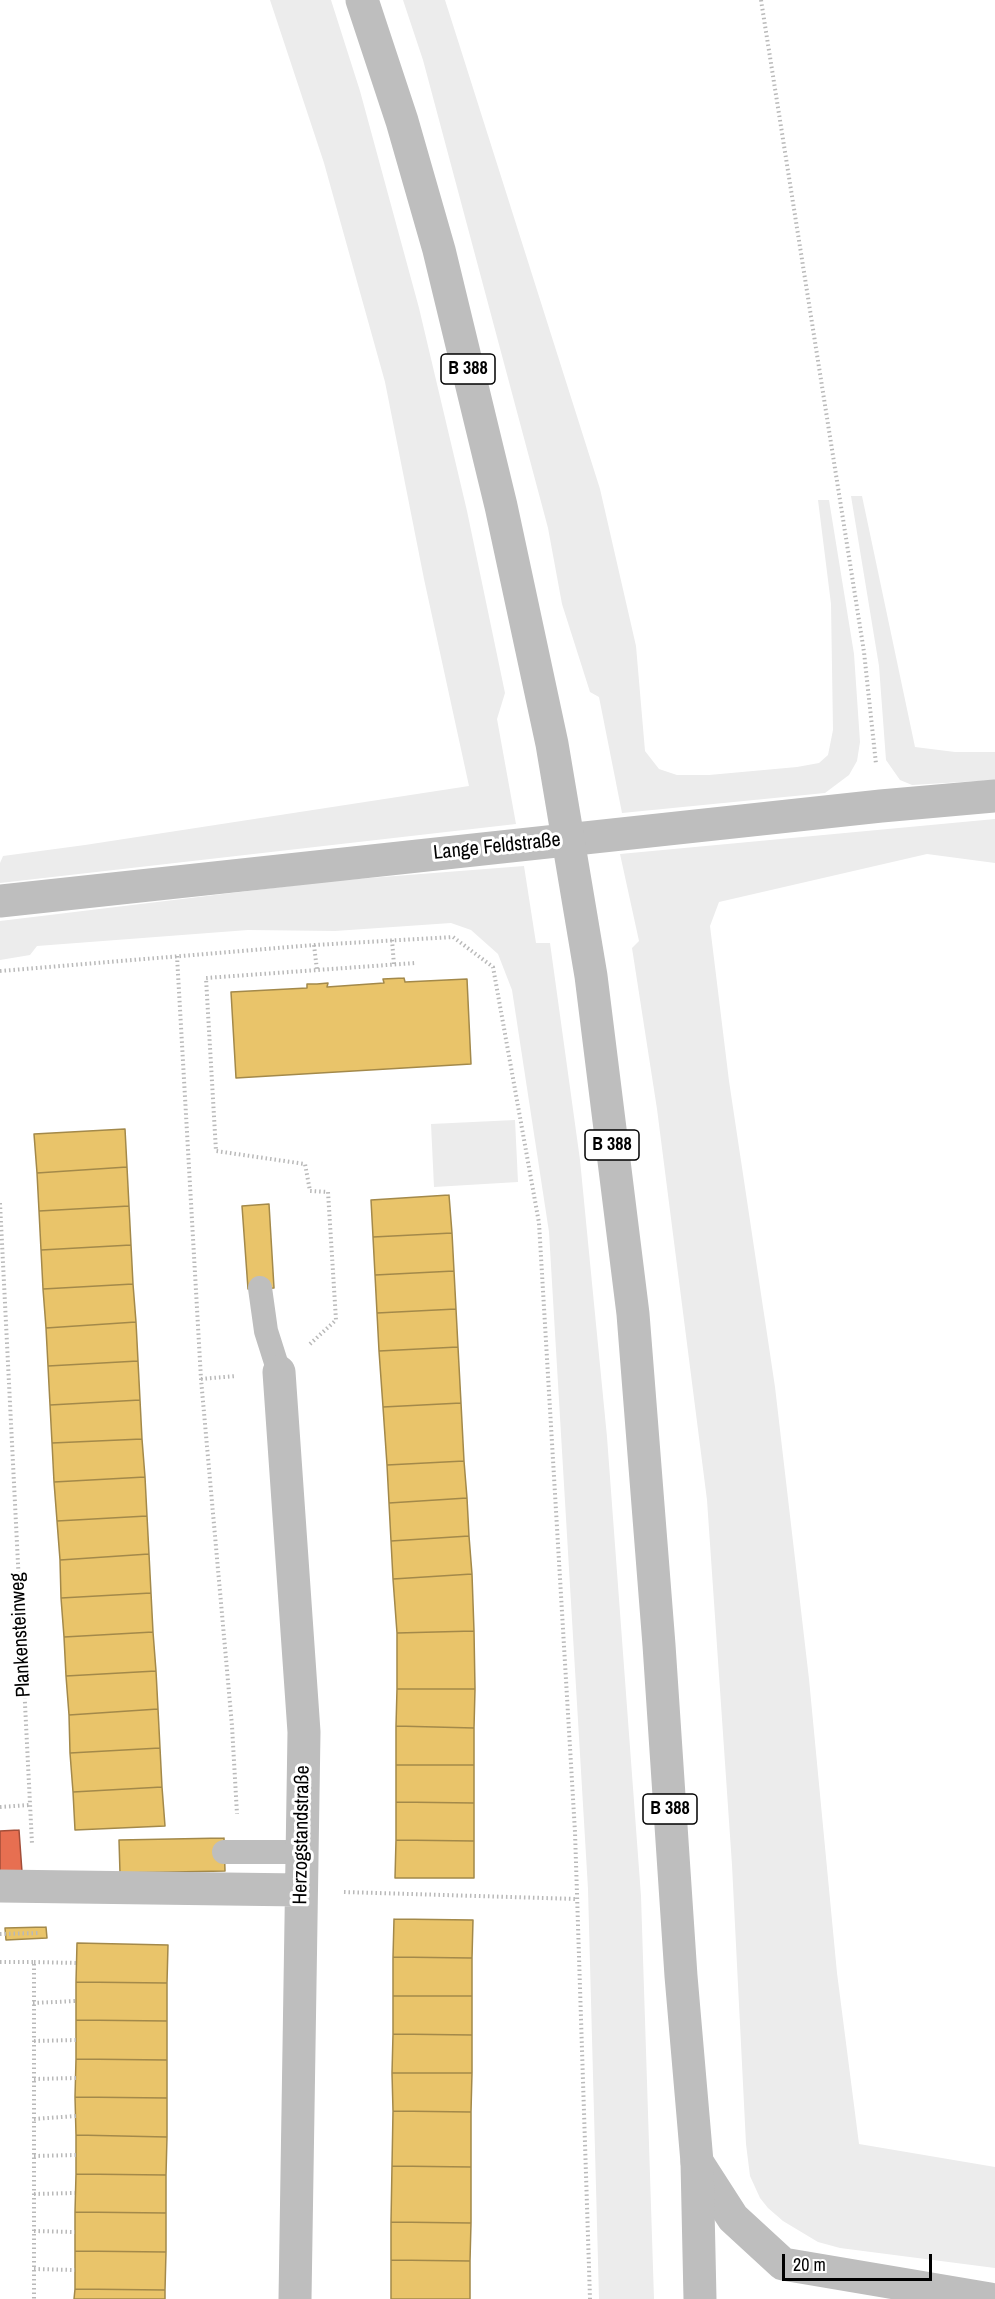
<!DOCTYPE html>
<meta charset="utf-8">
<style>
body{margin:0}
#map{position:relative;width:995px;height:2299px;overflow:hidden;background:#fff;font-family:"Archivo Narrow",sans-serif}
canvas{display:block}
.scale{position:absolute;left:782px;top:2254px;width:150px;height:27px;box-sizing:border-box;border:3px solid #000;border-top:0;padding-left:8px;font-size:18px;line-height:21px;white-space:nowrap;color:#000;-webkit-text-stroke:4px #fff;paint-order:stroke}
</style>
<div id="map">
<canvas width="995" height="2299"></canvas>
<div class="scale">20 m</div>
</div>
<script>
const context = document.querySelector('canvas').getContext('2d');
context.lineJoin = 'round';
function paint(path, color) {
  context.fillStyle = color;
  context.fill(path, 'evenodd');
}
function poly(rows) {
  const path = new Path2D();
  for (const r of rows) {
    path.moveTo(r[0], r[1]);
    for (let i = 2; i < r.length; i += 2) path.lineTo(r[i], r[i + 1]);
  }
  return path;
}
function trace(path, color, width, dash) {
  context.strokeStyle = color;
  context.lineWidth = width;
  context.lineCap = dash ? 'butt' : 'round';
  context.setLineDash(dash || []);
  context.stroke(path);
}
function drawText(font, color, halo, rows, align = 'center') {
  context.font = font + ' "Archivo Narrow",sans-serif';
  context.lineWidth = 6;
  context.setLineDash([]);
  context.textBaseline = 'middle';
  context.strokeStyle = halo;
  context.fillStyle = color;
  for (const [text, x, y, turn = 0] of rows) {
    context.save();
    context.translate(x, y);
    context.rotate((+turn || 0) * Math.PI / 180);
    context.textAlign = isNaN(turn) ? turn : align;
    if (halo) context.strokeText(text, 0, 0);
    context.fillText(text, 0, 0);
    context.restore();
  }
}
const green = poly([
 [270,0,331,0,360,91,419,308,467,511,505,693,497,719,516,824,0,883,0,863,3,856,85,845,469,786,424,579,385,382,324,163],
 [403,0,445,0,460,47,600,489,636,646,645,751,659,769,677,775,709,775,797,767,819,763,828,755,833,730,831,604,818,500,829,500,854,654,860,742,857,761,849,775,825,793,622,813,599,697,590,692,562,604,548,528,423,60],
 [851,496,862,496,915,747,955,752,995,752,995,780,912,785,900,780,886,760,879,666],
 [995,819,995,863,927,854,719,902,710,926,729,1081,775,1387,809,1679,837,1973,859,2144,995,2167,995,2268,840,2248,818,2242,783,2221,768,2208,760,2198,750,2176,746,2144,732,1865,707,1500,657,1109,632,948,639,941,620,854],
 [524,866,536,943,550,943,580,1160,607,1437,641,1896,654,2299,599,2299,588,1889,549,1232,512,990,498,954,471,930,451,923,335,931,248,930,37,946,30,955,0,960,0,921,331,881],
 [515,1120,518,1182,434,1187,431,1124]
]);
const homes = poly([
 [404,978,405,982,467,979,471,1064,236,1078,231,992,307,988,307,984,317,984,328,983,327,987,384,983,383,979,404,978],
 [125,1129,127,1167,37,1173,34,1134,125,1129],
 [127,1167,129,1206,39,1211,37,1173,127,1167],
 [449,1195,452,1233,373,1237,371,1200,449,1195],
 [269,1204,274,1288,248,1289,242,1206,269,1204],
 [129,1206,131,1245,41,1250,39,1211,129,1206],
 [452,1233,454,1271,375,1275,373,1237,452,1233],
 [131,1245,133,1284,43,1289,41,1250,131,1245],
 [454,1271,456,1309,377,1313,375,1275,454,1271],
 [133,1284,136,1322,46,1328,43,1289,133,1284],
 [456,1309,458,1347,379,1351,377,1313,456,1309],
 [136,1322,138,1361,48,1366,46,1328,136,1322],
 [458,1347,461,1403,383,1407,379,1351,458,1347],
 [138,1361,140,1400,50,1405,48,1366,138,1361],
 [140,1400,142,1439,52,1443,50,1405,140,1400],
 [461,1403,464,1461,387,1465,383,1407,461,1403],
 [142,1439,145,1477,54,1482,52,1443,142,1439],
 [464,1461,467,1498,389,1503,387,1465,464,1461],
 [145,1477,147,1516,57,1521,54,1482,145,1477],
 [467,1498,469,1536,391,1541,389,1503,467,1498],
 [147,1516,149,1554,60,1560,57,1521,147,1516],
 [469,1536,472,1574,393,1579,391,1541,469,1536],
 [149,1554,151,1593,61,1598,60,1560,149,1554],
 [472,1574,474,1631,397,1633,393,1579,472,1574],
 [151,1593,153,1632,64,1637,61,1598,151,1593],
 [474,1631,475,1689,397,1689,397,1633,474,1631],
 [153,1632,156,1671,66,1676,64,1637,153,1632],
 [156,1671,158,1709,69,1715,66,1676,156,1671],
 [397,1689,475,1689,474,1728,396,1726,397,1689],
 [158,1709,160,1748,70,1753,69,1715,158,1709],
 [396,1726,474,1728,474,1765,396,1765,396,1726],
 [160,1748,162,1787,73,1792,70,1753,160,1748],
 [396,1765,474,1765,474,1803,396,1802,396,1765],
 [162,1787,165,1826,75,1830,73,1792,162,1787],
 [396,1802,474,1803,474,1841,396,1840,396,1802],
 [224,1838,225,1871,120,1873,119,1840,224,1838],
 [396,1840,474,1841,474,1878,395,1878,396,1840],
 [394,1919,473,1920,472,1958,393,1957,394,1919],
 [46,1927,47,1938,6,1940,5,1928,46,1927],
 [77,1943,168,1945,167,1983,76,1982,77,1943],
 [393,1957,472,1958,472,1996,393,1996,393,1957],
 [76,1982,167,1983,167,2021,76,2020,76,1982],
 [393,1996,472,1996,472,2035,393,2034,393,1996],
 [76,2020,167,2021,167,2060,76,2059,76,2020],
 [393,2034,472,2035,472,2073,392,2073,393,2034],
 [76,2059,167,2060,167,2098,75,2097,76,2059],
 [392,2073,472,2073,471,2112,393,2111,392,2073],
 [75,2097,167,2098,167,2137,76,2135,75,2097],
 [393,2111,471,2112,471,2167,392,2166,393,2111],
 [76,2135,167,2137,166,2175,76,2174,76,2135],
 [392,2166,471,2167,471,2223,391,2222,392,2166],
 [76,2174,166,2175,166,2213,75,2212,76,2174],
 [75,2212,166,2213,166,2252,75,2251,75,2212],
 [391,2222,471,2223,470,2261,391,2260,391,2222],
 [75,2251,166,2252,165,2290,75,2289,75,2251],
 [391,2260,470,2261,470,2299,391,2299,391,2260],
 [75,2289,165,2290,165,2299,74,2299,75,2289]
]);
const shops = poly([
 [19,1830,22,1872,0,1874,0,1831,19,1830]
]);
const path = poly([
 [761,0,864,652,876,764],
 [392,940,394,965],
 [314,945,317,970],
 [177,956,201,1379,232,1726,237,1814],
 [0,971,314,945,453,937,493,967,539,1223,575,1832,590,2299],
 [0,1203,32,1844],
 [310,1344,336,1320,328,1192,310,1191,305,1164,216,1151,206,978,415,963],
 [201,1379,236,1376],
 [0,1807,29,1805],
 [344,1892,577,1899],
 [0,1934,38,1933],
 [0,1962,34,1962,34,2299],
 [34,1962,77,1963],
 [33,2003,76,2001],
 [34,2041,76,2040],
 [34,2079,76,2078],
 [34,2119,76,2116],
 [34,2156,76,2155],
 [34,2194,75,2193],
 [34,2231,75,2232],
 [34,2269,75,2270]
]);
const service = poly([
 [260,1288,266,1331,279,1372],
 [224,1852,302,1852]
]);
const minor = poly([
 [0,901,881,806,995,796],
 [279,1372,304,1732,295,2299],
 [0,1886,301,1890],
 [697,2162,733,2218,783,2264,990,2299]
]);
const primary = poly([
 [362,0,402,121,439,250,501,506,552,744,591,976,633,1314,659,1645,681,1976,697,2162,700,2299]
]);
const shields = [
 [468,369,54],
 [612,1145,54],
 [670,1809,54]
];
const shieldNames = [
 ["B 388",468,369],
 ["B 388",612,1145],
 ["B 388",670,1809]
];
const streetNames = [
 ["Lange Feldstraße",497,847,-6],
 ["Plankensteinweg",21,1635,-93],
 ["Herzogstandstraße",302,1835,-89]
];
paint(green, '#ececec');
paint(homes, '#e9c46a');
trace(homes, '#a3894a', 1.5);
paint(shops, '#e76f51');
trace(shops, '#a24e39', 1.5);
trace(path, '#b9b9b9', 4, [1.5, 3]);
trace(service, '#bebebe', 24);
trace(minor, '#bebebe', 33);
trace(primary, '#bebebe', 33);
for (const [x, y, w] of shields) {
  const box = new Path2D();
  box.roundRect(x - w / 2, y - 15, w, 30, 4.5);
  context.fillStyle = '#fff';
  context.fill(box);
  trace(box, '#000', 1.5);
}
drawText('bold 18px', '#000', null, shieldNames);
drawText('20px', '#000', '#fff', streetNames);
</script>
